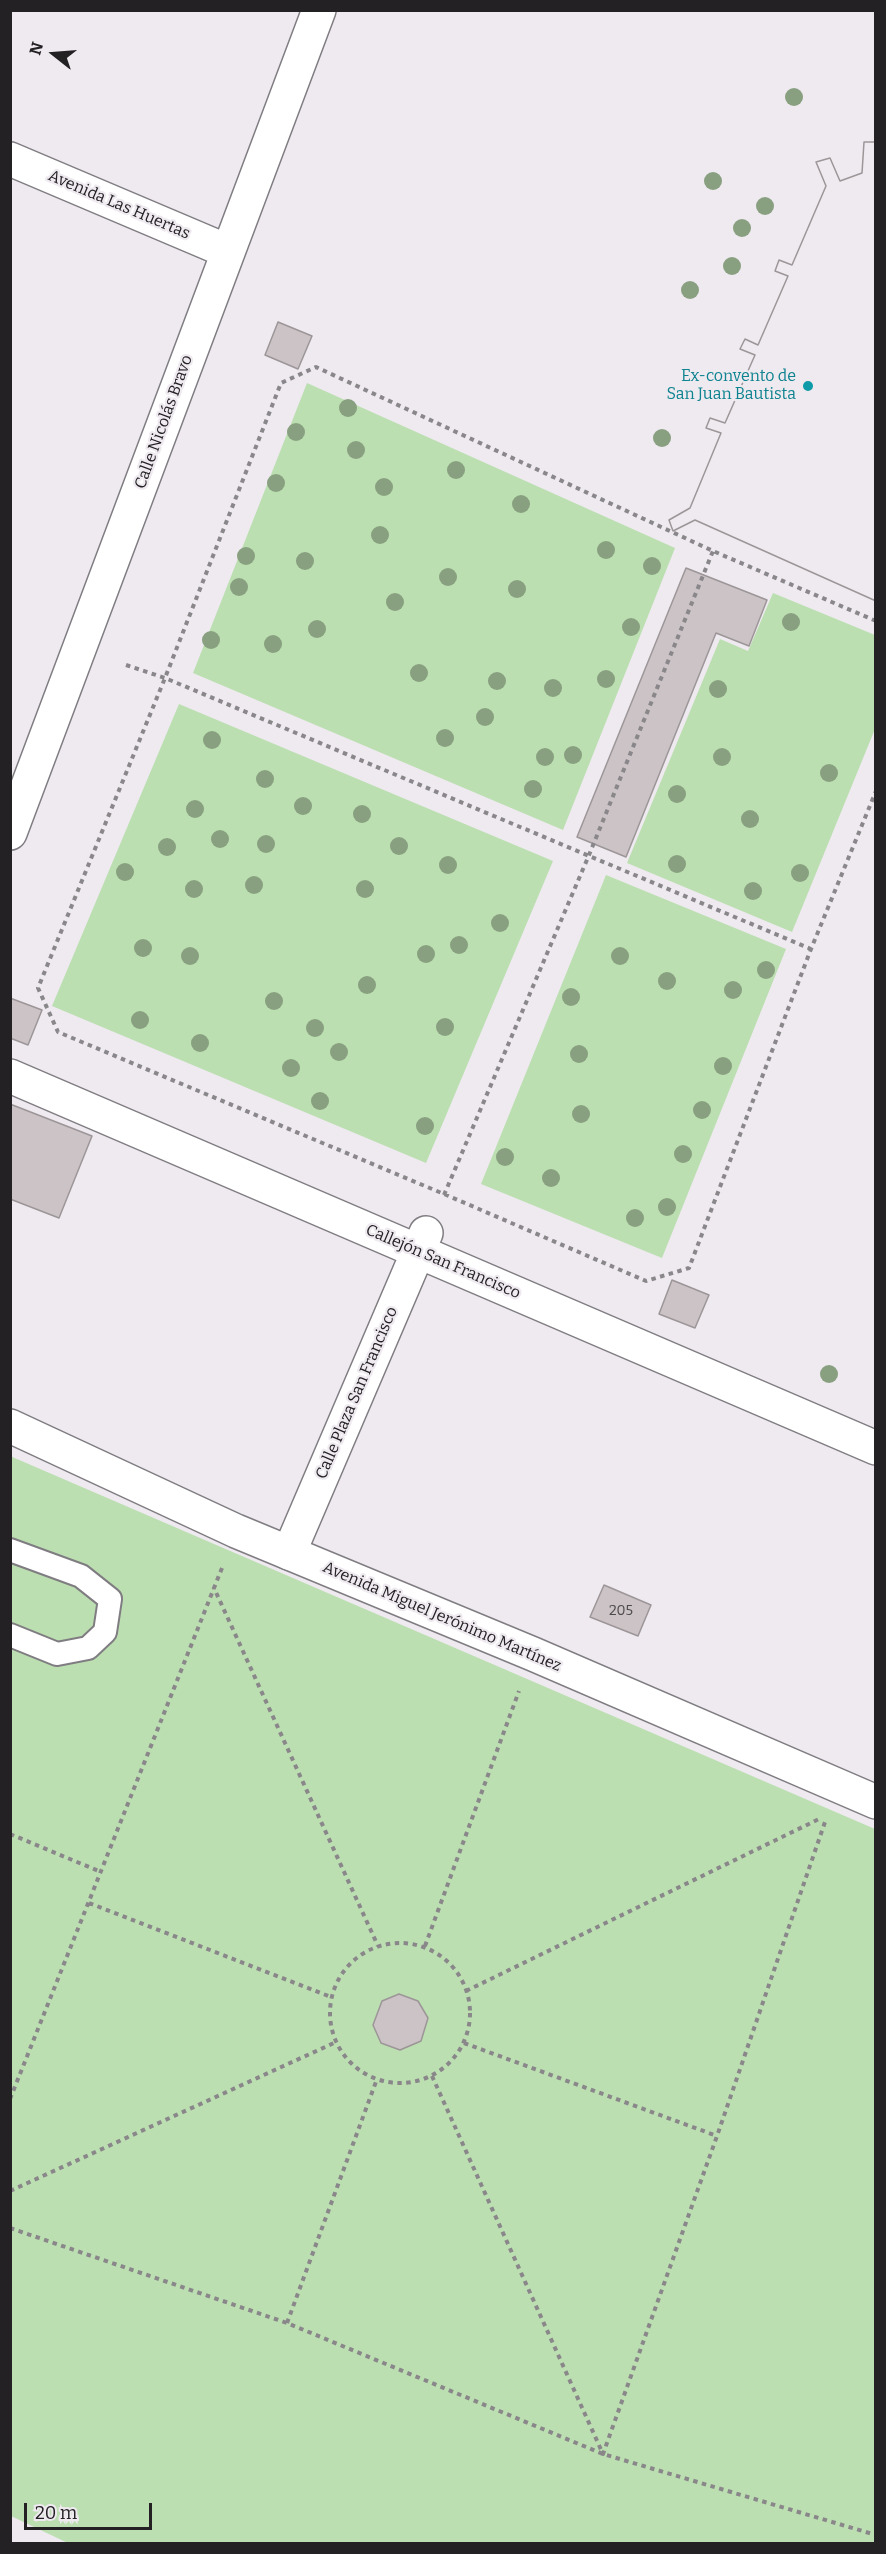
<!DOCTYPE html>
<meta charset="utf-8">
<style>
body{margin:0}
#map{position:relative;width:886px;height:2554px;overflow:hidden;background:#eeeaf0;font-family:Bitter,serif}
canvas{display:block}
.frame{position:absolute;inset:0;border:12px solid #232123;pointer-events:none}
.north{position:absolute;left:24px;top:24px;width:60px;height:60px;-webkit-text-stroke:4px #eeeaf0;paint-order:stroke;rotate:287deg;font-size:16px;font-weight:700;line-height:24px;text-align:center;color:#232123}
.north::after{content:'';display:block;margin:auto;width:21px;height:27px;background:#232123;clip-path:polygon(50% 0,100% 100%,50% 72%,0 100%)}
.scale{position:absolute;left:24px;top:2503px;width:128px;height:27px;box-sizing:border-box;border:3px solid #232123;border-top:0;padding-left:8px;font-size:18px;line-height:21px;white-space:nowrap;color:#232123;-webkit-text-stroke:4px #eeeaf0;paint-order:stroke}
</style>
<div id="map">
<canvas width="886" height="2554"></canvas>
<div class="frame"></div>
<div class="north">N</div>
<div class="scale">20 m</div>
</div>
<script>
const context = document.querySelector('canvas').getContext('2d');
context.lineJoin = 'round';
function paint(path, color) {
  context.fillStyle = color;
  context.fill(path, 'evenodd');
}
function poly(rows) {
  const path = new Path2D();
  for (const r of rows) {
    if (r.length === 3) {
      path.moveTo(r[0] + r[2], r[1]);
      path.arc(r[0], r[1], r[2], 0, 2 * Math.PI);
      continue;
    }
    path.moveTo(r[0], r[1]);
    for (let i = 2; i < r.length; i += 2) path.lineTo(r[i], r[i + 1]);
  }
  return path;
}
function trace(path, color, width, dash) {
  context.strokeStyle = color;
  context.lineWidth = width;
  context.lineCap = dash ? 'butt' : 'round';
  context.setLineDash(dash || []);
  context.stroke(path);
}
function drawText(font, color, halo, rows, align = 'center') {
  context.font = font + ' Bitter,serif';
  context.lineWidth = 4.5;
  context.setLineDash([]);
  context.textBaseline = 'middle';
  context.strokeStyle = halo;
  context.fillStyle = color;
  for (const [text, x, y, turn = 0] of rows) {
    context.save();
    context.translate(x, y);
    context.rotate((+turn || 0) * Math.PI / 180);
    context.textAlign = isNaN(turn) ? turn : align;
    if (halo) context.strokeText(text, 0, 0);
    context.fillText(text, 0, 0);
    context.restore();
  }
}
const green = poly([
 [307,383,675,548,563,830,193,673],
 [773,593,875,635,875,729,792,932,627,863,720,639,748,651],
 [179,704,553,861,426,1163,52,1006],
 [606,875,786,949,662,1258,481,1184],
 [10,1456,875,1829,875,2543,70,2544,11,2516]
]);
const building = poly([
 [864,142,876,142,876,601,695,520,673,531,669,520,690,508,721,433,706,428,710,418,725,423,755,355,740,349,745,339,758,345,788,276,775,271,779,260,792,265,826,186,816,162,830,158,840,181,862,173,864,142],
 [864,142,876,142,876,601,695,520,673,531,669,520,690,508,721,433,706,428,710,418,725,423,755,355,740,349,745,339,758,345,788,276,775,271,779,260,792,265,826,186,816,162,830,158,840,181,862,173,864,142],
 [278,322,312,336,298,369,265,355,278,322],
 [686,568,767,600,749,646,716,633,626,857,577,837,686,568],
 [10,998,42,1010,28,1045,10,1038,10,998],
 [10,1104,92,1136,59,1218,10,1199,10,1104],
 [672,1280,709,1295,695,1328,659,1314,672,1280],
 [604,1585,651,1605,638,1636,590,1617,604,1585],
 [399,1994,418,2001,428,2018,421,2041,400,2050,381,2043,373,2025,382,2001,399,1994]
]);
const path = poly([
 [876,621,713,551,316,367,281,383,165,678,38,988,58,1032,444,1194,646,1281,689,1268,811,949,876,791],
 [126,665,165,678,811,949],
 [444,1195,589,855,713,551],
 [222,1568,214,1588,378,1946],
 [10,1834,101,1872],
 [89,1903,331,1997],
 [400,2013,70],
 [425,1946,519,1691],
 [466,1991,819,1819],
 [464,2043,717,2136],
 [432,2076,603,2454,717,2136,825,1822],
 [10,2099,214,1588],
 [10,2191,336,2042],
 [10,2228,287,2323,603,2454,876,2535],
 [287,2323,377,2079]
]);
const lane = poly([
 [10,1550,81,1576,110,1599,105,1632,88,1648,57,1654,10,1635]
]);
const street = poly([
 [10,159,227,251],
 [10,833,319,10],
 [10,1076,876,1448],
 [289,1553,426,1233]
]);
const primary = poly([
 [10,1426,236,1531,533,1654,876,1802]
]);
const trees = [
 [794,97],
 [713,181],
 [765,206],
 [742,228],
 [732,266],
 [690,290],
 [348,408],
 [296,432],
 [662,438],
 [356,450],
 [456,470],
 [276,483],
 [384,487],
 [521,504],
 [380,535],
 [606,550],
 [246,556],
 [305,561],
 [652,566],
 [448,577],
 [239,587],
 [517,589],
 [395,602],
 [791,622],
 [631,627],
 [317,629],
 [211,640],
 [273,644],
 [419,673],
 [606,679],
 [497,681],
 [553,688],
 [718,689],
 [485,717],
 [445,738],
 [212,740],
 [573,755],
 [545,757],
 [722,757],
 [829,773],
 [265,779],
 [533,789],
 [677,794],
 [303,806],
 [195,809],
 [362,814],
 [750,819],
 [220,839],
 [266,844],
 [399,846],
 [167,847],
 [677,864],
 [448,865],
 [125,872],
 [800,873],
 [254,885],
 [194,889],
 [365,889],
 [753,891],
 [500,923],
 [459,945],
 [143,948],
 [426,954],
 [190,956],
 [620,956],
 [766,970],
 [667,981],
 [367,985],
 [733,990],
 [571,997],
 [274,1001],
 [140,1020],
 [445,1027],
 [315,1028],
 [200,1043],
 [339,1052],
 [579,1054],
 [723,1066],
 [291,1068],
 [320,1101],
 [702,1110],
 [581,1114],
 [425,1126],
 [683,1154],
 [505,1157],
 [551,1178],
 [667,1207],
 [635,1218],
 [829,1374]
];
const markers = [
 [808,386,6,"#0f9aa8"]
];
const numberNames = [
 ["205",621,1611]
];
const streetNames = [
 ["Avenida Las Huertas",119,205,23],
 ["Calle Nicolás Bravo",164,422,-70],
 ["Callejón San Francisco",443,1262,23],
 ["Calle Plaza San Francisco",357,1393,-67],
 ["Avenida Miguel Jerónimo Martínez",442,1617,23]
];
const cultureNames = [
 ["Ex-convento de",796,377],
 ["San Juan Bautista",796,395]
];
paint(green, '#bcdfb1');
paint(building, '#cbc3c5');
trace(building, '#9d9698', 1.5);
trace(lane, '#807d82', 26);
trace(street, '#807d82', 36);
trace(primary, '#807d82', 36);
trace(path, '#8a878b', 4, [4.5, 4.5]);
trace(lane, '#fff', 22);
trace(street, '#fff', 33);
trace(primary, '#fff', 33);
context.fillStyle = '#88a080';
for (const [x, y] of trees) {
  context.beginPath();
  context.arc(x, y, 9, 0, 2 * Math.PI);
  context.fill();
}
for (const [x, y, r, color] of markers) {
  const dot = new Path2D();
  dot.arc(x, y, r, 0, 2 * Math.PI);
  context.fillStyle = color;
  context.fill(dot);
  trace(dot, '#eeeaf0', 2);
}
drawText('14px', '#4d4a4c', null, numberNames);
drawText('16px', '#232123', '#eeeaf0', streetNames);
drawText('16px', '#0d838f', '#eeeaf0', cultureNames, 'right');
</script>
